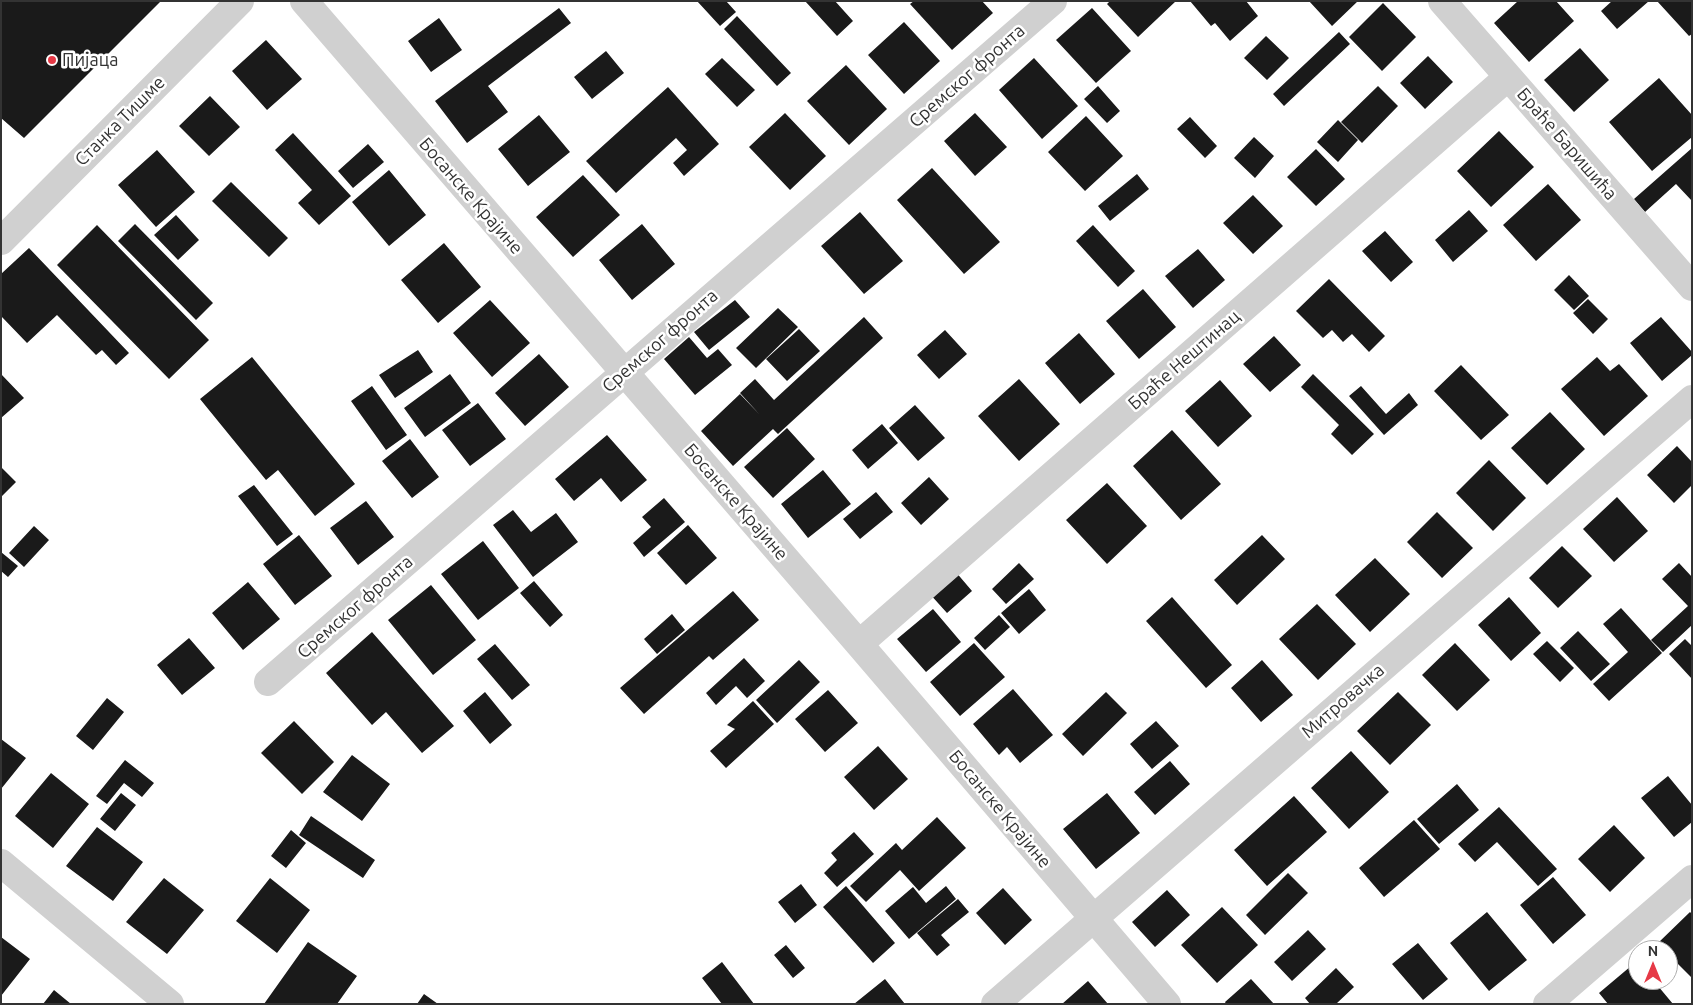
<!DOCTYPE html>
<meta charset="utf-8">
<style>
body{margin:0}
#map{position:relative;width:1693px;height:1005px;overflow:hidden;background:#fff;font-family:Ubuntu,sans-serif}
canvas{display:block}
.frame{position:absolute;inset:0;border:2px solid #333;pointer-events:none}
.north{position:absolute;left:1628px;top:940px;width:50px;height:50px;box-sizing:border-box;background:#fff;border:1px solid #adadad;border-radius:50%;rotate:0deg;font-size:14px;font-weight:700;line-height:20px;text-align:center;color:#333}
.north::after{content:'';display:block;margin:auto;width:18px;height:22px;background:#e63946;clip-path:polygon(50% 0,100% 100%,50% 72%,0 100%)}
</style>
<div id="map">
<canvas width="1693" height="1005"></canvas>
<div class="frame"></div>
<div class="north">N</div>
</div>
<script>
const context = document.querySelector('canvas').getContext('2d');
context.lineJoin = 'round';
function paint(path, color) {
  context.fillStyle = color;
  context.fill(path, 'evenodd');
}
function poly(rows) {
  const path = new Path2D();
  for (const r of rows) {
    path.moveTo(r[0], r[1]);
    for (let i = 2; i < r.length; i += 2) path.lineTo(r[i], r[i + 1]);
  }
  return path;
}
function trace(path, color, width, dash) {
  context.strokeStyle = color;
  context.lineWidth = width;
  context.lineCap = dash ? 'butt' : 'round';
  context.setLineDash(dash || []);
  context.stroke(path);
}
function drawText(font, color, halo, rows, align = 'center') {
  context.font = font + ' Ubuntu,sans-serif';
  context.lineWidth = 5;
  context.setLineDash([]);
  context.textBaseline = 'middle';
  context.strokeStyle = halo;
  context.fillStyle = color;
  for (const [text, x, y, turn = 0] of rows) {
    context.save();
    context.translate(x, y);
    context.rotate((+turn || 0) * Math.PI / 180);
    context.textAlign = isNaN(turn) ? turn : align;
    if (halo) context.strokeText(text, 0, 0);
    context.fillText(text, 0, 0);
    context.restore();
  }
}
const building = poly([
 [1,1,161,1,24,138,1,118],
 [697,1,726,1,736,12,720,26],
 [805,1,835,1,853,21,837,36],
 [914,1,982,1,993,13,952,50,910,4],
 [1110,1,1176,1,1138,37,1107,4],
 [1190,1,1246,1,1258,16,1230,41,1215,23,1211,26],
 [1309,1,1358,1,1332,26],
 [1518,1,1556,1,1574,21,1529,62,1494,23],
 [1612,1,1649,1,1617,29,1601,11],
 [1657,1,1692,1,1692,34,1689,36],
 [1383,3,1416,37,1382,71,1349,37],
 [559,8,571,23,488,86,508,112,467,143,435,101],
 [1092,8,1131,51,1096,83,1056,40],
 [737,16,791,73,777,86,724,29],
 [439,18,462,50,431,72,408,41],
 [904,22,940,61,904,94,868,55],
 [1339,32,1350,44,1284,106,1273,94],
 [1266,36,1289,58,1267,80,1244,58],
 [266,40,302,79,267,110,232,71],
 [1580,48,1609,80,1574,112,1544,80],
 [606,51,624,73,592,99,574,77],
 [1428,56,1453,82,1425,109,1400,83],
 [722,58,755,90,737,107,705,74],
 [1034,58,1078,106,1042,139,999,90],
 [846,65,887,109,849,145,807,101],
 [1659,78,1692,115,1692,137,1652,171,1609,122],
 [1098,86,1120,111,1107,123,1084,99],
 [1378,86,1398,106,1362,143,1341,122],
 [668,87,719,144,684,176,673,163,687,150,676,138,616,193,586,161],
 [210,96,240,127,209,156,179,126],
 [785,113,826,156,790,190,749,147],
 [975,113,1007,147,975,176,944,141],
 [539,115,570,152,528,186,498,149],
 [1086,116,1123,156,1085,191,1048,152],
 [1190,117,1217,146,1205,158,1177,129],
 [1338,120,1358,140,1338,162,1317,142],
 [1499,131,1534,167,1491,207,1457,171],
 [293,133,351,196,319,225,298,203,312,190,275,150],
 [1254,137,1274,156,1255,178,1234,158],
 [368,144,384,162,353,188,338,171],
 [1692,148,1692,201,1676,184,1645,212,1634,199],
 [1316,149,1345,179,1316,206,1287,177],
 [157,150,195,192,156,227,118,185],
 [932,168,1000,242,964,274,897,200],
 [389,170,426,215,389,246,352,202],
 [1137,174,1149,189,1110,221,1098,206],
 [583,175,620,215,573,257,536,217],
 [231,182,288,238,269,257,212,201],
 [1548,184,1581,220,1536,261,1503,225],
 [1253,195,1283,226,1253,254,1223,223],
 [1469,210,1488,231,1453,262,1435,240],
 [860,212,903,261,864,294,821,246],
 [176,215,199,240,178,260,154,235],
 [135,224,213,303,196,320,118,241],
 [642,224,675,264,632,300,599,260],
 [97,225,209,340,169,379,57,265],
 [1093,225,1135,271,1118,287,1076,241],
 [1385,231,1413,262,1391,282,1362,251],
 [444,243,481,287,438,323,401,280],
 [29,248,129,353,116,365,102,350,96,355,57,315,27,343,1,316,1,274],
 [1198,249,1225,280,1193,308,1165,276],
 [1569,275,1589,296,1574,310,1554,290],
 [1329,279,1385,336,1369,352,1352,334,1343,342,1332,330,1323,338,1296,311],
 [1143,289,1176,327,1139,359,1106,321],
 [1588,299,1608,319,1593,334,1573,313],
 [490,300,530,343,492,377,453,333],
 [735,300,750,317,709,350,694,332],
 [778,308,798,327,756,368,736,348],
 [864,317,883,338,778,434,773,429,733,466,701,431,740,394,760,415,740,393,755,379,774,400],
 [1661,317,1692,352,1692,355,1662,381,1630,343],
 [799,329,820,351,787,381,766,359],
 [945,330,967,354,939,379,917,355],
 [1079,333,1115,374,1080,404,1045,363],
 [1274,336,1301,365,1270,392,1243,364],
 [689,337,707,358,718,349,732,365,695,395,664,359],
 [418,350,433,372,395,398,379,375],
 [539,354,569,387,525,426,495,393],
 [252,357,355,484,315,516,278,470,266,480,200,399],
 [1597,357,1610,371,1619,364,1648,396,1604,436,1561,389],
 [1461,365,1509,415,1481,440,1434,391],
 [1,374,24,398,1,418],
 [450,374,471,403,425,437,404,408],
 [1313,374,1374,434,1352,455,1331,434,1339,425,1301,387],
 [1019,379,1060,424,1019,461,978,416],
 [1220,380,1252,416,1218,447,1185,411],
 [372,386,407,435,386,450,351,401],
 [1361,386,1386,414,1409,393,1418,405,1384,435,1349,396],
 [478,403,506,439,470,466,442,430],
 [915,405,945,438,918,461,889,428],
 [1550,412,1585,449,1547,485,1511,448],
 [882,424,898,443,868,469,852,450],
 [787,428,815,459,773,498,744,467],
 [1172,430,1221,484,1181,520,1133,466],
 [607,435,647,480,621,502,601,478,574,501,555,479],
 [410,439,439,477,412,498,382,461],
 [1677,446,1692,462,1692,485,1674,503,1647,475],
 [1489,460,1526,498,1493,531,1456,493],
 [1,467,16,482,1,497],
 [823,470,851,504,808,538,781,504],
 [929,477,949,499,921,525,901,503],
 [1107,483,1147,526,1107,564,1066,520],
 [254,485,293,534,277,546,238,496],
 [876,492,893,512,860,539,843,519],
 [1617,497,1648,531,1614,562,1583,529],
 [664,498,685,522,644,557,633,543,651,527,642,517],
 [366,501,394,537,358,565,330,528],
 [513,510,531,532,556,513,578,542,533,577,493,525],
 [1437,512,1473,548,1442,578,1407,542],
 [688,525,717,558,686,585,657,553],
 [34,526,49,540,24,567,9,553],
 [299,535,332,576,295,605,263,564],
 [1262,535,1285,559,1237,605,1214,580],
 [483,541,519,588,478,620,441,574],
 [1562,546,1592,576,1558,608,1529,578],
 [1,552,18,566,8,577,1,571],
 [1375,558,1410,594,1370,632,1335,595],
 [1019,563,1034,579,1006,604,992,589],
 [1679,563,1692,577,1692,625,1663,652,1651,640,1688,606,1662,579],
 [955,571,972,591,947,613,929,593],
 [534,581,563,615,550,627,520,593],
 [248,582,280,619,243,650,212,613],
 [431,585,476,640,433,675,388,620],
 [1029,589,1046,610,1019,634,1001,613],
 [733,591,759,620,713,660,709,656,644,714,620,688],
 [1172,597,1232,665,1206,688,1146,621],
 [1509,597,1541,633,1511,661,1478,625],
 [1317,604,1356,644,1318,680,1279,639],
 [1621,608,1662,653,1609,701,1593,684,1628,652,1603,624],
 [933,609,961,642,926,672,897,639],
 [672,614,685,630,657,654,644,639],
 [999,615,1010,627,985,650,974,638],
 [1578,631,1610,664,1591,681,1560,648],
 [372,632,454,726,422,753,386,712,372,725,326,673],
 [189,638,215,668,182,695,157,665],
 [1685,639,1692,646,1692,679,1669,654],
 [1547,641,1574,668,1560,682,1533,654],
 [974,643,1005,677,960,716,930,682],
 [1455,643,1490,680,1457,711,1422,675],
 [495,644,530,685,512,700,477,659],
 [744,658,765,681,747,698,736,686,716,705,706,693],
 [799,660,820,682,777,723,756,700],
 [1262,660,1293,695,1261,722,1231,688],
 [1013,689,1053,735,1020,763,1007,747,999,755,973,724],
 [828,690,858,723,825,752,795,719],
 [485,692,512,725,490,744,463,711],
 [1106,692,1127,713,1083,756,1062,734],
 [1398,692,1431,725,1390,765,1357,731],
 [107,698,124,712,93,750,76,736],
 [753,701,774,724,726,768,710,751,735,729,727,725],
 [294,721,334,762,302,794,261,753],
 [1156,721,1179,746,1152,769,1130,744],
 [1,739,26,758,1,789],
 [878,746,908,779,874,810,844,777],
 [1351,751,1389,792,1349,829,1311,788],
 [352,755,390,784,362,821,323,792],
 [125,760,154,783,142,797,124,783,107,804,96,796],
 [1170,761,1190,784,1155,815,1134,792],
 [51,773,89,804,53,848,15,816],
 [1668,776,1692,805,1692,822,1674,837,1641,798],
 [1457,784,1479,810,1439,844,1417,819],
 [121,793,136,805,115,831,100,819],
 [1107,793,1140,833,1096,869,1063,829],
 [1294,796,1327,832,1267,886,1234,850],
 [1499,807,1557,869,1538,886,1497,842,1475,862,1458,844],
 [311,816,375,860,363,878,299,835],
 [937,817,966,848,919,891,900,870,866,902,850,886,896,843,902,850],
 [1414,820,1440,849,1384,897,1359,868],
 [1614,825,1645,858,1610,892,1578,859],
 [97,827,143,862,113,901,66,866],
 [291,830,306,843,286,868,271,856],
 [854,832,874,854,837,887,824,873,837,860,831,853],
 [1288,873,1308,893,1265,935,1246,915],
 [1553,877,1586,915,1553,944,1520,905],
 [164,878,204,910,167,954,126,922],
 [270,878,310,910,277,953,236,921],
 [801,884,817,905,795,923,778,902],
 [846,886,895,943,873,963,823,907],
 [946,886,956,899,909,939,885,911,913,887,926,903],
 [1003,888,1032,920,1005,945,976,913],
 [1167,890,1190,915,1155,947,1132,922],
 [958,899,969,912,941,935,950,945,937,956,917,933],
 [1222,907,1258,945,1217,983,1181,945],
 [1487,912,1527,960,1489,991,1450,943],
 [1690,912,1692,914,1692,978,1668,954,1668,950,1664,950,1658,943],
 [1308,930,1326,949,1292,981,1274,962],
 [1,937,30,959,1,996],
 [308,942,357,976,337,1004,264,1004],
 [1418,943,1448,979,1423,1000,1392,964],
 [786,945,805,968,793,978,774,955],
 [1637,961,1638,980,1653,980,1673,1004,1608,1004,1599,993],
 [722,962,754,1004,722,1004,702,978],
 [1336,968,1354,987,1336,1004,1310,1004,1305,998],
 [885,979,905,1004,854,1004],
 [1251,979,1274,1004,1226,1004,1225,1002],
 [1088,981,1108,1004,1062,1004],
 [54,990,71,1004,43,1004],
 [424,994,438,1004,417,1004]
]);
const minor = poly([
 [304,1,859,644,1167,1004],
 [1442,1,1692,287],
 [1,241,240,1],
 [859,644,1508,77],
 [268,682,1053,1],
 [1,863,170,1004],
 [995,1004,1692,399],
 [1547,1004,1692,879]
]);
const markers = [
 [52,60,5,"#e63946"]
];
const poiNames = [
 ["Пијаца",62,60]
];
const streetNames = [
 ["Сремског фронта",967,76,-41],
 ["Станка Тишме",120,121,-45],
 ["Браће Баришића",1567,144,49],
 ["Босанске Крајине",471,196,49],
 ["Сремског фронта",660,341,-41],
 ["Браће Нештинац",1184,360,-41],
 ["Босанске Крајине",736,502,49],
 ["Сремског фронта",355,607,-41],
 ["Митровачка",1343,701,-41],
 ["Босанске Крајине",1000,809,50]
];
paint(building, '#1a1a1a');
trace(minor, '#d0d0d0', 28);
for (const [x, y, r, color] of markers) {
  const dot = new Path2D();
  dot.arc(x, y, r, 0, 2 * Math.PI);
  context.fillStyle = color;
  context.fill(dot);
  trace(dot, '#fff', 2);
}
drawText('18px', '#333', '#fff', poiNames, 'left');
drawText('18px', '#333', '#fff', streetNames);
</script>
